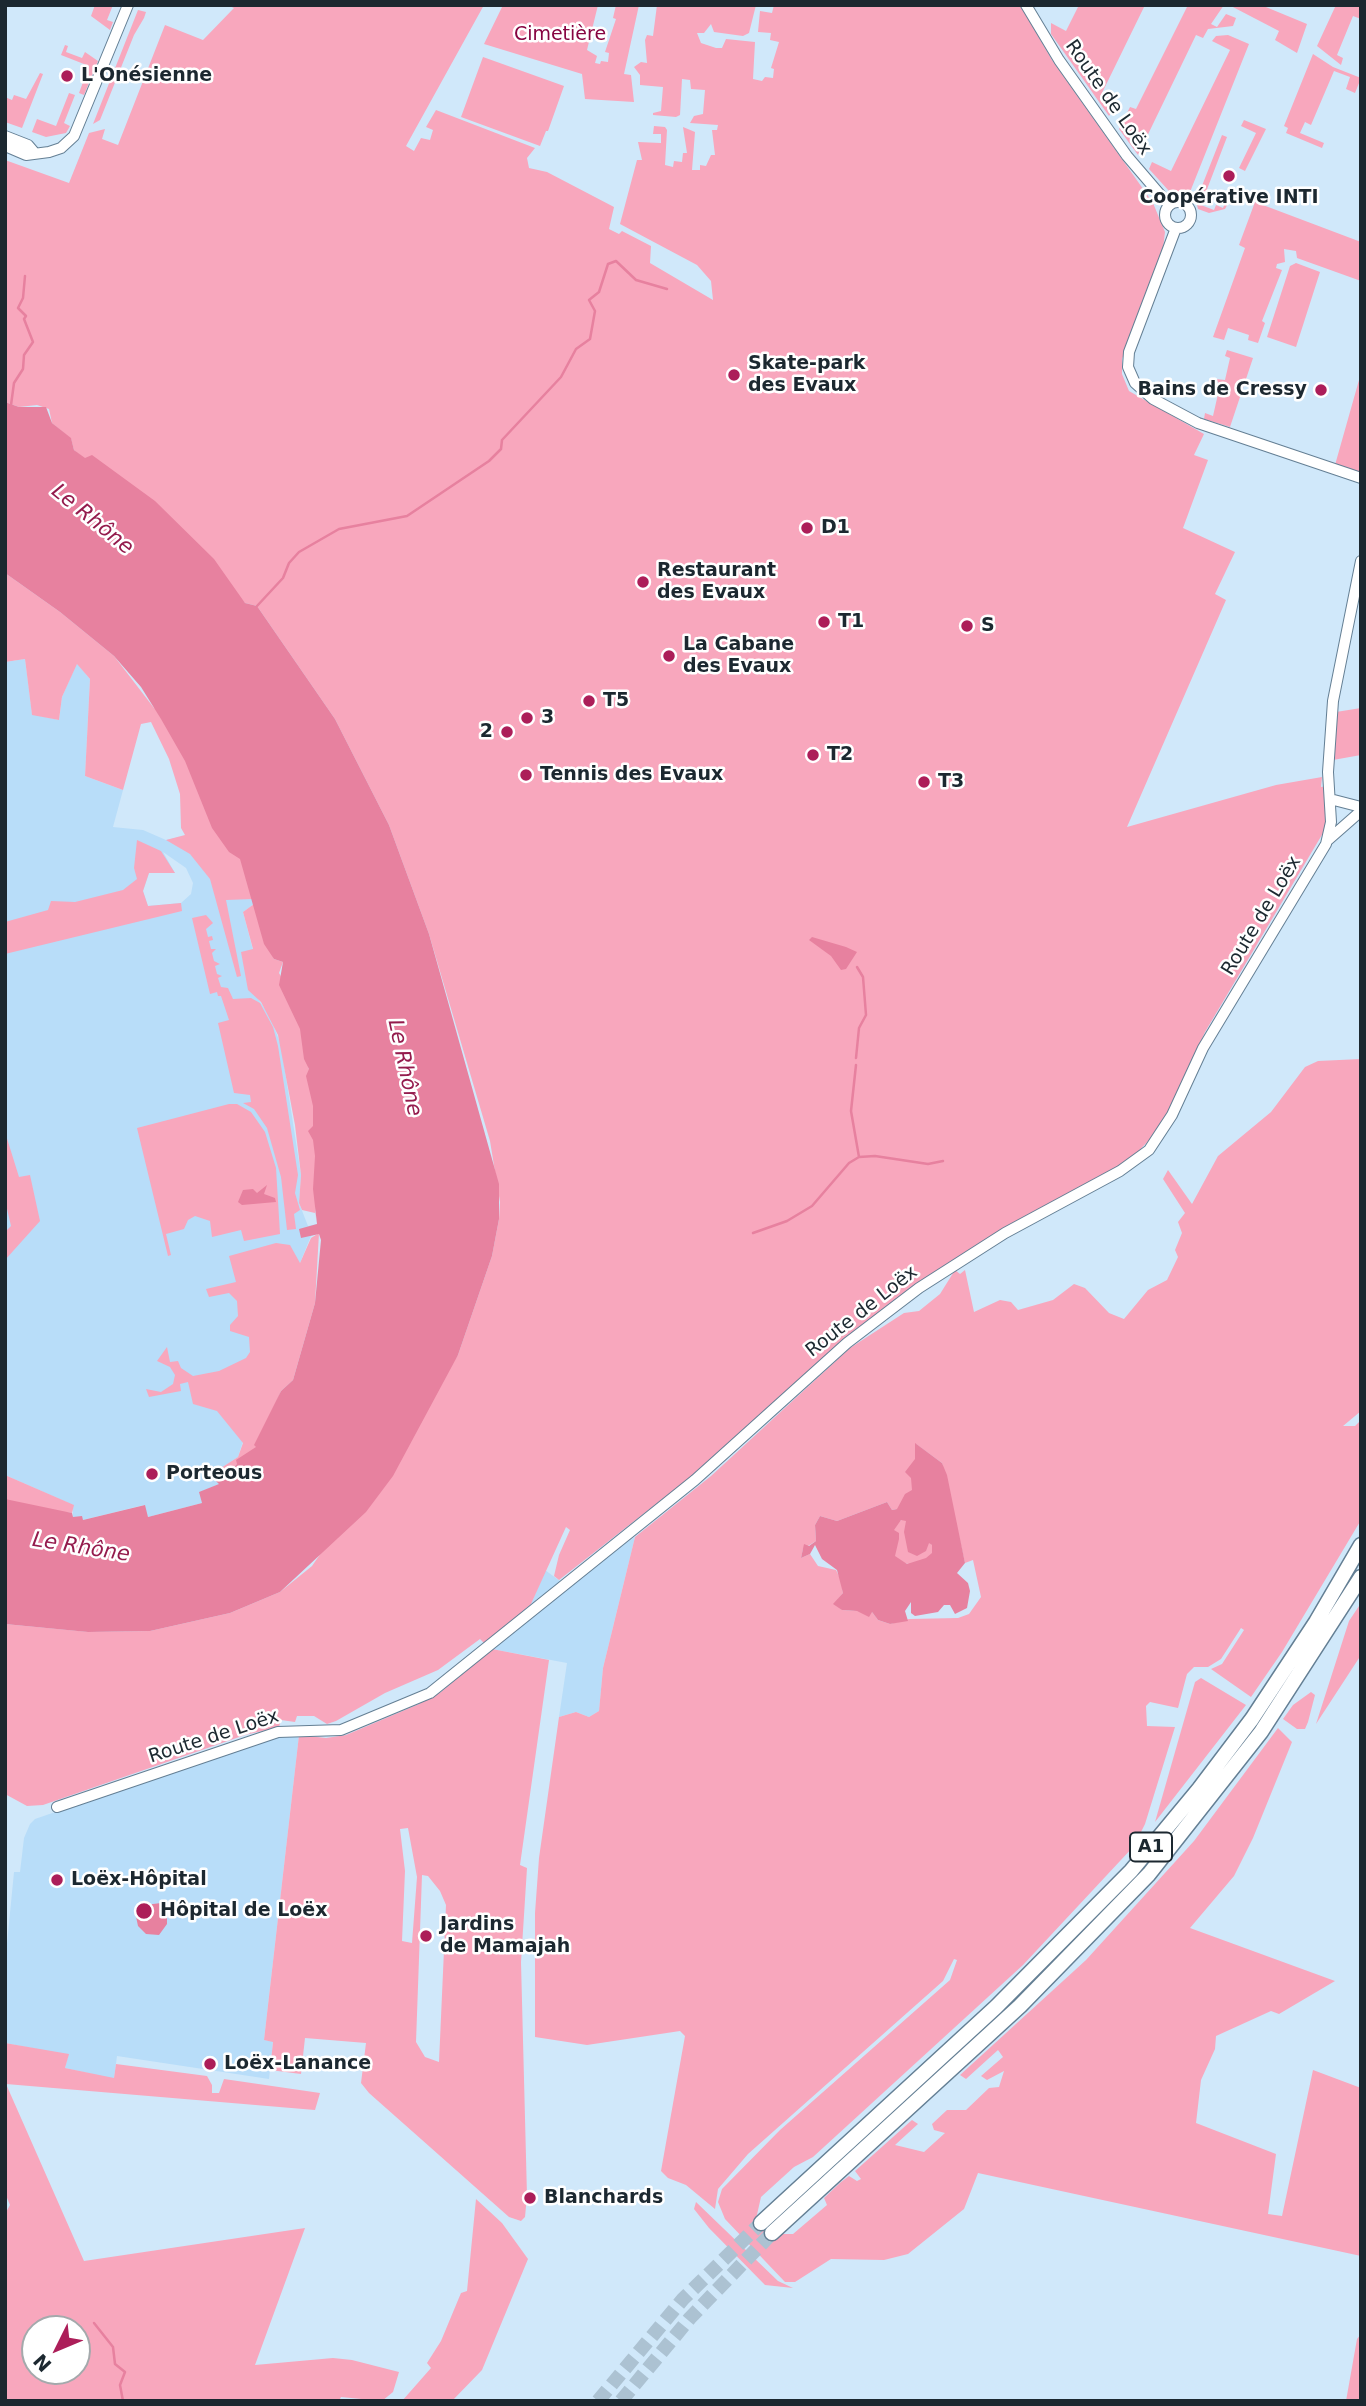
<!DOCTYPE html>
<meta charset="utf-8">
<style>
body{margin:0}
#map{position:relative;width:1366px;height:2406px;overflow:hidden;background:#d0e8fa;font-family:"DejaVu Sans",sans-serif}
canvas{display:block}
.frame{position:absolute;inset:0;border:7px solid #1c2830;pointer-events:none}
.north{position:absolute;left:21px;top:2315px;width:70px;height:70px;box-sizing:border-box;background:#fff;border:2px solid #a4a9ac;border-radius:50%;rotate:227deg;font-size:19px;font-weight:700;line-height:28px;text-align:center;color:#1c2830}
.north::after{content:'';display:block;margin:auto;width:24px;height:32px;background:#ac1e59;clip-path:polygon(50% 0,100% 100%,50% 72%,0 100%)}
</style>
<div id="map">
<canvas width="1366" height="2406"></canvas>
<div class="frame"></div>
<div class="north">N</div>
</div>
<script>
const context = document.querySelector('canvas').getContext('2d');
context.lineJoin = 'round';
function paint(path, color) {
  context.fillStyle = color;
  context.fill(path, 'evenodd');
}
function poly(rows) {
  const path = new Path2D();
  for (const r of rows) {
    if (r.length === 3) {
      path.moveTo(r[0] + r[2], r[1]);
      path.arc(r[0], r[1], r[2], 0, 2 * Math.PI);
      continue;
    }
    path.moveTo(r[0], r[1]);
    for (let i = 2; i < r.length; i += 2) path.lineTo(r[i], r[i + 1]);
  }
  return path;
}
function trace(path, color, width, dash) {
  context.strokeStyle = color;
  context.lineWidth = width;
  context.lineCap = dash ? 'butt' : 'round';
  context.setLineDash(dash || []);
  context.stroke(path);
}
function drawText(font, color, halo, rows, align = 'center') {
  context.font = font + ' "DejaVu Sans",sans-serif';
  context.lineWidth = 5;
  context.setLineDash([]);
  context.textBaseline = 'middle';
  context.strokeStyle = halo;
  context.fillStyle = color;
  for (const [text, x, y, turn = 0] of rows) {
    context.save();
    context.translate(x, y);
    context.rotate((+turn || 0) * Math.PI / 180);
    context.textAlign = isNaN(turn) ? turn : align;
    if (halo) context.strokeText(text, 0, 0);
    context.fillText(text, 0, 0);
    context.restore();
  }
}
const built = poly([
 [25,659,32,714,59,720,62,697,77,663,90,679,85,776,123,790,113,827,143,830,166,840,179,837,226,899,253,899,254,904,243,912,254,954,258,999,269,1014,281,1045,301,1175,299,1203,308,1226,317,1224,319,1233,311,1236,300,1263,238,1457,213,1473,220,1484,200,1492,202,1503,148,1517,144,1505,83,1520,73,1517,73,1505,5,1475,5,662],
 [163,852,186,868,193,883,191,894,181,903,148,906,143,891,149,873,175,873],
 [635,1537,603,1668,599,1711,589,1717,576,1712,559,1717,567,1663,492,1649,485,1644,531,1604,545,1570,564,1584],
 [281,1734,299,1735,264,2040,273,2041,269,2079,117,2056,114,2079,65,2068,68,2055,5,2043,5,1964,14,1872,20,1872,24,1838,30,1824,35,1819]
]);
const green = poly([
 [95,5,113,5,107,20,113,22,110,30,91,16],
 [227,5,484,5,406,146,414,151,421,138,430,140,433,130,426,127,436,110,535,148,527,158,529,168,547,172,614,207,609,229,619,234,622,231,651,246,650,263,713,300,711,281,697,265,620,224,637,160,642,160,638,142,661,143,661,134,653,134,654,126,665,127,667,130,665,165,673,167,674,161,682,162,683,153,687,153,683,127,695,132,692,170,700,170,700,165,706,166,711,155,715,155,712,130,717,130,718,125,690,123,694,116,703,114,705,90,691,89,690,80,682,79,680,115,676,117,653,115,653,113,661,111,663,87,640,85,640,75,634,67,641,62,647,63,645,40,647,35,653,36,657,5,756,5,749,33,743,36,714,32,711,24,704,33,697,33,701,43,716,48,722,48,726,39,755,42,753,79,762,81,765,77,773,78,774,69,771,68,779,42,770,40,771,33,758,32,760,11,772,13,774,5,1020,5,1052,60,1153,203,1165,232,1163,249,1122,359,1122,374,1129,391,1204,434,1194,455,1208,460,1183,528,1235,552,1215,594,1226,600,1127,827,1276,785,1322,777,1321,787,1326,786,1326,828,1205,1032,1168,1113,1154,1135,1129,1161,1020,1220,845,1339,693,1475,559,1580,554,1576,559,1555,570,1530,566,1527,531,1604,485,1644,480,1639,438,1670,385,1693,336,1721,327,1724,314,1716,297,1716,295,1722,281,1720,279,1727,245,1735,43,1805,27,1806,5,1794,5,1624,89,1632,150,1631,230,1613,280,1592,312,1566,458,1355,492,1256,499,1219,500,1202,490,1141,429,934,389,825,335,719,257,606,245,603,74,450,71,439,52,423,49,409,37,405,19,407,5,402,5,160,69,183,89,133,105,129,102,139,118,145,165,25,203,40,234,8],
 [503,5,598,5,587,50,597,56,595,63,600,64,601,61,608,62,609,53,605,52,616,19,613,18,616,5,639,5,624,74,631,75,634,102,585,99,582,74,484,44],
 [1079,5,1145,5,1102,93,1119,102,1109,116,1051,34,1051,23,1066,31],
 [1188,5,1224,5,1211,24,1217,27,1226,14,1236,18,1233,26,1208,29,1203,38,1196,35,1138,155,1119,129,1130,107,1136,109],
 [1229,5,1261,5,1307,24,1297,53,1275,40,1279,31],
 [1336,5,1361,5,1361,19,1353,16,1337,55,1343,58,1341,65,1317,46],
 [138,10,146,12,144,18,134,35,100,120,93,124],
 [1228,35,1249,44,1190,192,1180,194,1169,191,1149,169,1152,162,1171,171,1230,50,1212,41,1216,36],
 [65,45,68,46,66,52,82,58,85,52,98,61,84,95,79,93,89,66,61,55],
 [1313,54,1333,67,1361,78,1355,93,1346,89,1350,77,1334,71,1311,125,1305,122,1300,133,1324,143,1322,148,1286,133,1288,128,1284,126],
 [483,57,564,86,548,131,546,131,540,146,461,117],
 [40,73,43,74,22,128,5,122,5,97,12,100,14,95,26,99],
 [69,93,75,95,64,123,70,126,66,133,46,137,32,132,37,119,56,126],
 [1244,120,1266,129,1245,171,1239,168,1256,133,1241,126],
 [1222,135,1227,137,1201,205,1214,210,1216,205,1223,208,1231,187,1236,189,1225,209,1209,213,1198,209,1196,201],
 [1255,202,1361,242,1361,281,1297,258,1296,251,1284,249,1285,262,1277,264,1276,268,1282,270,1262,321,1265,323,1258,343,1248,340,1249,335,1228,328,1224,340,1213,337,1245,248,1239,245],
 [1296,263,1320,272,1296,347,1267,337,1290,266],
 [1227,350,1253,358,1230,427,1204,419,1205,413,1213,416,1218,394,1213,392,1214,388,1221,391,1222,388,1216,379,1225,380,1230,358,1225,356],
 [1361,373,1361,475,1335,465],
 [5,573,60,612,114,656,154,708,161,711,237,843,253,899,226,900,241,976,237,977,210,879,190,854,166,840,185,835,181,828,180,794,169,759,151,722,141,724,123,790,85,776,90,679,77,664,62,697,59,720,32,715,25,659,5,662],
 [1361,708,1361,755,1333,760,1336,712],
 [137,840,161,851,175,873,149,873,143,891,148,906,181,903,182,911,5,954,5,922,48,910,51,901,75,902,123,890,137,879,134,868],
 [254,904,274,959,283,962,279,973,296,1003,321,1131,315,1218,315,1213,302,1210,299,1203,301,1175,295,1125,278,1035,261,1002,248,990,241,952,253,949,243,912],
 [206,915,213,923,206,929,208,937,212,936,213,940,209,941,211,949,216,949,212,953,214,961,220,964,215,966,217,974,222,976,218,978,221,987,228,988,233,999,251,998,260,1003,273,1027,278,1046,298,1175,295,1193,300,1210,294,1214,296,1229,287,1230,281,1177,267,1128,254,1109,243,1103,251,1102,250,1095,234,1093,218,1023,229,1020,221,996,218,996,217,992,210,994,192,918],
 [1361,1059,1361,1411,1343,1426,1355,1426,1361,1420,1361,1520,1282,1652,1251,1697,1211,1669,1222,1664,1244,1630,1241,1628,1221,1659,1208,1667,1194,1667,1187,1674,1178,1708,1150,1702,1146,1706,1147,1726,1175,1727,1145,1824,1134,1846,1023,1965,813,2157,794,2167,761,2197,756,2219,770,2225,773,2234,793,2234,827,2205,824,2198,841,2182,849,2176,857,2181,861,2179,855,2171,912,2120,918,2124,895,2145,924,2152,945,2133,934,2130,932,2124,947,2110,966,2110,989,2088,999,2087,1004,2071,987,2080,981,2076,1003,2057,998,2050,966,2079,960,2075,1086,1960,1194,1841,1278,1728,1292,1742,1253,1838,1234,1876,1190,1928,1335,1981,1279,2014,1271,2011,1216,2036,1215,2049,1201,2080,1196,2123,1276,2154,1268,2214,1282,2216,1313,2070,1361,2088,1361,2256,978,2173,964,2209,908,2254,884,2260,831,2259,795,2282,785,2282,725,2219,718,2202,722,2189,780,2130,950,1980,957,1960,954,1959,943,1981,748,2154,718,2189,715,2209,686,2185,668,2178,661,2171,685,2036,680,2031,587,2045,535,2037,535,1913,539,1858,559,1717,576,1712,589,1717,599,1711,603,1668,635,1537,711,1476,850,1348,904,1313,919,1311,940,1294,955,1270,960,1274,965,1270,974,1312,1000,1300,1011,1302,1018,1310,1053,1300,1074,1284,1085,1288,1109,1313,1124,1319,1148,1290,1167,1280,1178,1257,1175,1250,1182,1233,1178,1222,1185,1213,1163,1179,1168,1170,1192,1204,1218,1156,1271,1112,1305,1067,1318,1061],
 [916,1444,942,1463,965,1563,973,1560,981,1597,969,1614,958,1618,909,1619,890,1624,878,1620,872,1612,842,1610,838,1599,843,1593,841,1580,836,1570,818,1566,810,1554,801,1558,803,1549,816,1541,815,1525,820,1516,837,1521,887,1502,892,1510,897,1509,925,1535,955,1551,915,1459],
 [229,1104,237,1104,251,1112,265,1132,276,1168,280,1234,244,1241,241,1230,212,1237,210,1221,195,1216,188,1220,184,1229,166,1234,171,1255,168,1256,137,1128],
 [5,1132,19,1177,30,1175,40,1221,5,1260,5,1232,11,1226,5,1200],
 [319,1233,315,1303,293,1380,281,1391,257,1447,229,1471,222,1471,213,1478,213,1473,238,1457,243,1443,217,1411,193,1404,188,1382,180,1384,181,1391,149,1397,146,1389,161,1392,173,1384,175,1375,170,1367,157,1361,167,1347,170,1362,178,1361,181,1368,193,1376,219,1371,246,1358,250,1352,249,1337,230,1331,230,1325,238,1316,237,1301,229,1293,209,1297,206,1289,236,1282,229,1256,276,1243,290,1245,300,1263,311,1238],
 [5,1475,74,1505,72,1513,5,1505],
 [909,1517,937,1551,920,1565,899,1563,891,1553,898,1542,889,1525],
 [1361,1603,1361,1655,1316,1724,1349,1621],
 [492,1649,549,1660,520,1865,527,1868,521,1962,527,2196,525,2217,521,2221,509,2217,369,2093,361,2083,366,2043,305,2038,301,2074,270,2070,273,2042,264,2040,299,1735,326,1738,346,1735,419,1704,441,1692],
 [408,1828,417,1877,412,1943,402,1941,405,1871,400,1829],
 [422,1875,428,1876,440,1891,446,1905,439,2062,425,2057,416,2042],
 [1201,1678,1246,1705,1155,1822,1195,1682],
 [1311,1692,1315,1695,1308,1722,1305,1729,1297,1729,1283,1719,1293,1705],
 [5,2043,69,2054,65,2068,114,2078,116,2064,207,2076,212,2085,212,2093,219,2093,224,2079,320,2093,315,2110,6,2084,84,2261,305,2228,255,2365,333,2358,352,2360,399,2372,393,2392,382,2401,341,2397,339,2401,5,2401,5,2214,10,2205,5,2193],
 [77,2329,77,2371,35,2371,35,2329],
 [476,2199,502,2223,528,2259,482,2370,452,2401,402,2401,431,2368,427,2363,441,2341,461,2293,467,2291],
 [696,2202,778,2281,793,2288,765,2285,709,2228,694,2209],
 [1361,2334,1361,2401,1346,2401,1357,2339]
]);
const water = poly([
 [5,402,19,407,46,407,52,423,71,438,74,450,85,458,92,455,155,501,214,559,245,603,257,606,335,719,389,825,429,934,499,1184,499,1219,492,1256,458,1355,393,1476,366,1512,280,1592,230,1613,150,1631,88,1632,5,1624,5,1499,72,1513,73,1517,82,1516,83,1520,145,1505,148,1517,202,1503,199,1492,219,1484,213,1478,227,1469,230,1471,237,1464,236,1460,256,1447,254,1445,281,1391,293,1380,315,1303,321,1240,319,1234,301,1238,299,1229,317,1224,313,1189,315,1156,313,1140,308,1131,313,1126,313,1106,306,1076,309,1069,304,1059,300,1029,279,985,283,962,274,959,264,944,240,859,229,852,212,828,185,761,161,719,141,687,114,656,60,612,5,573],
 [812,937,846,947,857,952,846,969,841,970,831,956,809,940],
 [267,1185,264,1194,275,1198,276,1202,242,1205,238,1202,243,1190,253,1189,257,1193],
 [915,1443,942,1463,947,1475,965,1563,957,1573,968,1583,970,1591,967,1608,955,1614,950,1605,944,1605,938,1612,915,1616,911,1613,911,1602,905,1611,908,1621,890,1624,878,1620,872,1612,869,1617,857,1611,842,1610,833,1604,843,1593,837,1570,822,1559,815,1545,810,1554,801,1558,804,1544,809,1546,816,1541,815,1525,820,1516,837,1521,887,1502,892,1510,897,1509,905,1494,912,1490,911,1478,905,1472,915,1459],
 [901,1520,906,1521,904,1532,908,1552,917,1556,926,1551,929,1543,932,1545,932,1553,926,1558,907,1564,895,1556,899,1539,899,1533,894,1530],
 [161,1903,167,1914,167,1924,159,1935,146,1934,138,1926,135,1912,145,1905]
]);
const stream = poly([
 [11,405,14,383,23,369,24,355,33,342,24,319,26,316,18,308,23,298,25,276],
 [257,606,283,578,289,563,299,552,339,529,407,516,489,461,501,449,502,440,561,377,576,349,590,339,595,311,589,300,599,292,608,264,616,261,636,280,667,289],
 [856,1058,859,1028,866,1015,863,977,857,967],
 [856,1065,851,1111,859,1157],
 [753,1233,787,1221,812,1206,849,1163,859,1157,875,1156,928,1164,943,1161],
 [94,2323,113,2347,115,2364,125,2372,120,2385,123,2401]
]);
const motorwayTunnel = poly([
 [598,2401,683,2299,761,2223],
 [621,2401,690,2318,772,2233]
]);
const tertiary = poly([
 [1026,5,1059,60,1127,156,1169,205],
 [5,136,28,145,34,152],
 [5,146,26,155,49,152,61,148,74,136,128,5],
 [1178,215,13],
 [1176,228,1129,352,1128,367,1135,383,1153,399,1198,423,1361,478],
 [1330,799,1361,807],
 [1328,840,1361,811],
 [57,1807,278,1732,341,1730,430,1693,695,1480,847,1343,919,1288,1005,1233,1120,1171,1149,1150,1172,1115,1203,1048,1326,844,1331,822,1328,772,1333,701,1361,561]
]);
const motorway = poly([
 [761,2223,996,2007,1131,1871,1199,1789,1252,1719,1316,1622,1361,1545],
 [772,2233,1020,2006,1149,1874,1261,1732,1361,1577]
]);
const markers = [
 [67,76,7,"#ac1e59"],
 [1229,176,7,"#ac1e59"],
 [734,375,7,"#ac1e59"],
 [1321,390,7,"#ac1e59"],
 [807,528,7,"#ac1e59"],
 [643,582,7,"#ac1e59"],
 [824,622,7,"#ac1e59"],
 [967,626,7,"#ac1e59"],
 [669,656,7,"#ac1e59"],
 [589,701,7,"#ac1e59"],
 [527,718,7,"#ac1e59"],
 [507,732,7,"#ac1e59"],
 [813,755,7,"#ac1e59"],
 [526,775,7,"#ac1e59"],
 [924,782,7,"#ac1e59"],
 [152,1474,7,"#ac1e59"],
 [57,1880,7,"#ac1e59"],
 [144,1911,9,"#ac1e59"],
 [426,1936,7,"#ac1e59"],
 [210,2064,7,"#ac1e59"],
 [530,2198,7,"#ac1e59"]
];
const shields = [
 [1151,1847,42]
];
const shieldNames = [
 ["A1",1151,1847]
];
const parkNames = [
 ["Cimetière",560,35]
];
const poiNames = [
 ["L'Onésienne",81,76],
 ["Coopérative INTI",1229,198,"center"],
 ["Skate-park",748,364],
 ["des Evaux",748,386],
 ["Bains de Cressy",1307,390,"right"],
 ["D1",821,528],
 ["Restaurant",657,571],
 ["des Evaux",657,593],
 ["T1",838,622],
 ["S",981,626],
 ["La Cabane",683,645],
 ["des Evaux",683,667],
 ["T5",603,701],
 ["3",541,718],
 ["2",493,732,"right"],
 ["T2",827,755],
 ["Tennis des Evaux",540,775],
 ["T3",938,782],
 ["Porteous",166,1474],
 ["Loëx-Hôpital",71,1880],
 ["Hôpital de Loëx",160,1911],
 ["Jardins",440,1925],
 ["de Mamajah",440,1947],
 ["Loëx-Lanance",224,2064],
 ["Blanchards",544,2198]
];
const streetNames = [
 ["Route de Loëx",1108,98,55],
 ["Route de Loëx",1262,916,-59],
 ["Route de Loëx",862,1312,-38],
 ["Route de Loëx",214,1737,-18]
];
const waterNames = [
 ["Le Rhône",92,520,39],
 ["Le Rhône",404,1068,78],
 ["Le Rhône",81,1548,9]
];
paint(built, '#b8ddf9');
paint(green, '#f8a7bd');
paint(water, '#e7819f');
trace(stream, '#e7819f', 2.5);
trace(motorwayTunnel, '#acc2d2', 14, [14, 7]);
trace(tertiary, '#647f94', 12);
trace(motorway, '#647f94', 17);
trace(tertiary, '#fff', 10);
trace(motorway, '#fff', 14);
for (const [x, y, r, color] of markers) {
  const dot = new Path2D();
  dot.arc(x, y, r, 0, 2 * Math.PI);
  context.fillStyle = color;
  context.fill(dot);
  trace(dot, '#fff', 2.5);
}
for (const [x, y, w] of shields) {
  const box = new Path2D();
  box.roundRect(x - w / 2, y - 14.5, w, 29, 5);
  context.fillStyle = '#fff';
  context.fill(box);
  trace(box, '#1c2830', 2);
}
drawText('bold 18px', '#1c2830', null, shieldNames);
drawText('19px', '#860441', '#fff', parkNames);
drawText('bold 19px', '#1c2830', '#fff', poiNames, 'left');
drawText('19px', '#1c2830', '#fff', streetNames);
drawText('italic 21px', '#941b4d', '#fff', waterNames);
</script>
